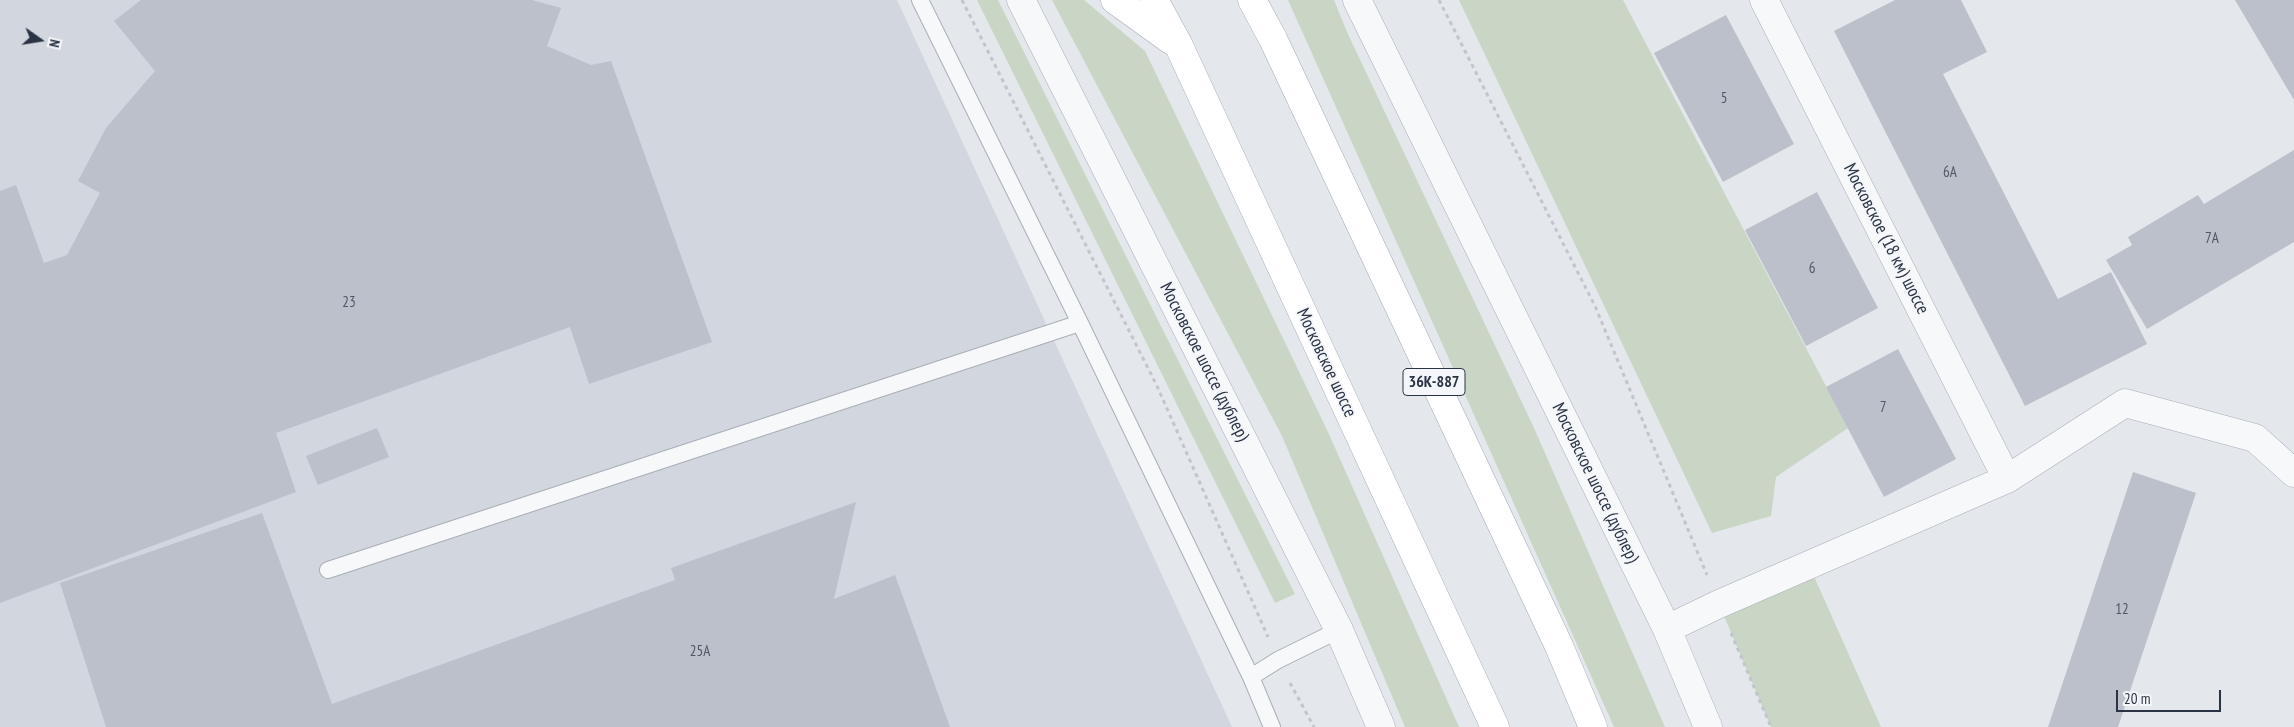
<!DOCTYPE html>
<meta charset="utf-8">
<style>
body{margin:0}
#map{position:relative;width:2294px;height:727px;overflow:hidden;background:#e4e7ec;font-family:"PT Sans Narrow",sans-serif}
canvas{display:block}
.north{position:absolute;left:15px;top:15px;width:50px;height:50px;-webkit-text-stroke:4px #f4f6f9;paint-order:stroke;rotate:103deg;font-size:14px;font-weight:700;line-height:20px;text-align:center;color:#2b3445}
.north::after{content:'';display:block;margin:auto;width:18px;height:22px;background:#2b3445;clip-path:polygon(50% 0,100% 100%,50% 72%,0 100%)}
.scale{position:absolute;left:2116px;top:690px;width:105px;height:22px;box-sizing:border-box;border:2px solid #2b3445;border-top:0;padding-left:6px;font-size:15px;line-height:18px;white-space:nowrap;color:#2b3445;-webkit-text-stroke:4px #f4f6f9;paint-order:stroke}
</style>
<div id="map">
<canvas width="2294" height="727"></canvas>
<div class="north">N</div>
<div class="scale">20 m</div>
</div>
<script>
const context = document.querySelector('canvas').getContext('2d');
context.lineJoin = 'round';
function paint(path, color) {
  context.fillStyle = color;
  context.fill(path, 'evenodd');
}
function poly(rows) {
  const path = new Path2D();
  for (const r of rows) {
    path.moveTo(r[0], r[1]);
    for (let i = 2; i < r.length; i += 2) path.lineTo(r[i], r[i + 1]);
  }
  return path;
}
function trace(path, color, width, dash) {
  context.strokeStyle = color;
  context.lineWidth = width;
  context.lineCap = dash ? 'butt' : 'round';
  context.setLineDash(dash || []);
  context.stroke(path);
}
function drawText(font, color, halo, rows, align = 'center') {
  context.font = font + ' "PT Sans Narrow",sans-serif';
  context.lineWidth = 4;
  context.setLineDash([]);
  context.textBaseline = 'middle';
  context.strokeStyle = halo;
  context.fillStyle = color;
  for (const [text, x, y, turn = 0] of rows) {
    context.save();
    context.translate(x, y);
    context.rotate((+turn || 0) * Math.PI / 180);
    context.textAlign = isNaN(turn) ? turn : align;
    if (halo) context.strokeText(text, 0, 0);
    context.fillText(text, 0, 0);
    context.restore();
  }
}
const built = poly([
 [0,0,897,0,1232,727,0,727]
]);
const green = poly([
 [977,0,998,0,1295,594,1275,603],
 [1052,0,1084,0,1145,51,1328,432,1459,727,1405,727,1282,436],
 [1288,0,1334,0,1347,32,1534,428,1665,727,1614,727],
 [1459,0,1623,0,1848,428,1776,477,1771,516,1712,533],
 [1809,565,1881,727,1771,727,1719,604]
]);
const building = poly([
 [141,0,532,0,561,8,547,46,591,65,611,61,712,342,589,384,570,327,276,433,296,492,0,603,0,191,16,185,44,263,67,255,100,193,78,181,106,128,155,71,114,21],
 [1895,0,1961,0,1987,52,1943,74,2058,299,2111,272,2147,344,2025,406,1834,31],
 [2235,0,2294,0,2294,100],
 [1726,15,1794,144,1723,182,1654,53],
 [2294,150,2294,242,2147,329,2106,260,2132,245,2128,237,2198,195,2204,204],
 [1817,192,1878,308,1806,346,1745,230],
 [1898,349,1956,459,1884,497,1826,387],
 [377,428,389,457,318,485,306,456],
 [2133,472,2196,493,2118,727,2048,727],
 [856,502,834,599,895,575,950,727,106,727,60,583,262,513,332,704,675,580,671,568]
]);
const path = poly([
 [962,0,1157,386,1268,637],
 [1439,0,1595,306,1707,575],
 [1731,633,1771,727],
 [1290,683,1314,727]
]);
const lane = poly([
 [920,0,1080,323,1251,677,1272,727],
 [328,570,1080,323],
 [1251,677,1278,660,1339,630]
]);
const street = poly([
 [1021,0,1339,630,1381,727],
 [1357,0,1667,629,1708,727],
 [1764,0,2007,479],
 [1667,629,1719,604,2007,479,2125,403,2255,438,2294,473]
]);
const primary = poly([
 [1115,0,1172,41],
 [1154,0,1178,44,1495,727],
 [1252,0,1273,39,1559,646,1593,727]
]);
const numberNames = [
 ["5",1724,99],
 ["6А",1950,173],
 ["7А",2212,239],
 ["6",1812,269],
 ["23",349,303],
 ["7",1883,408],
 ["12",2122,610],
 ["25А",700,652]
];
const shields = [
 [1434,382,62]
];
const shieldNames = [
 ["36К-887",1434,382]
];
const streetNames = [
 ["Московское (18 км) шоссе",1886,239,63],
 ["Московское шоссе (дублер)",1204,362,63],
 ["Московское шоссе",1326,363,65],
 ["Московское шоссе (дублер)",1595,483,64]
];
paint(built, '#d2d6de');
paint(green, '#c9d6c5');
paint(building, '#bbc0ca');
trace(lane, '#a9aeb7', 18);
trace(street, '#a9aeb7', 29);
trace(primary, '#a3abb8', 29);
trace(path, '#c2c5cb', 3, [4, 4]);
trace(lane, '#f7f8fa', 16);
trace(street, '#f7f8fa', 28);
trace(primary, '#fff', 28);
drawText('15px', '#4f5766', null, numberNames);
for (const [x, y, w] of shields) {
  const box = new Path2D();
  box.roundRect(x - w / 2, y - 13.5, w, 27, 4);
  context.fillStyle = '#f4f6f9';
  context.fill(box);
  trace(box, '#2b3445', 1);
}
drawText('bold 16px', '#2b3445', null, shieldNames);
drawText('18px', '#2b3445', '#f4f6f9', streetNames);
</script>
